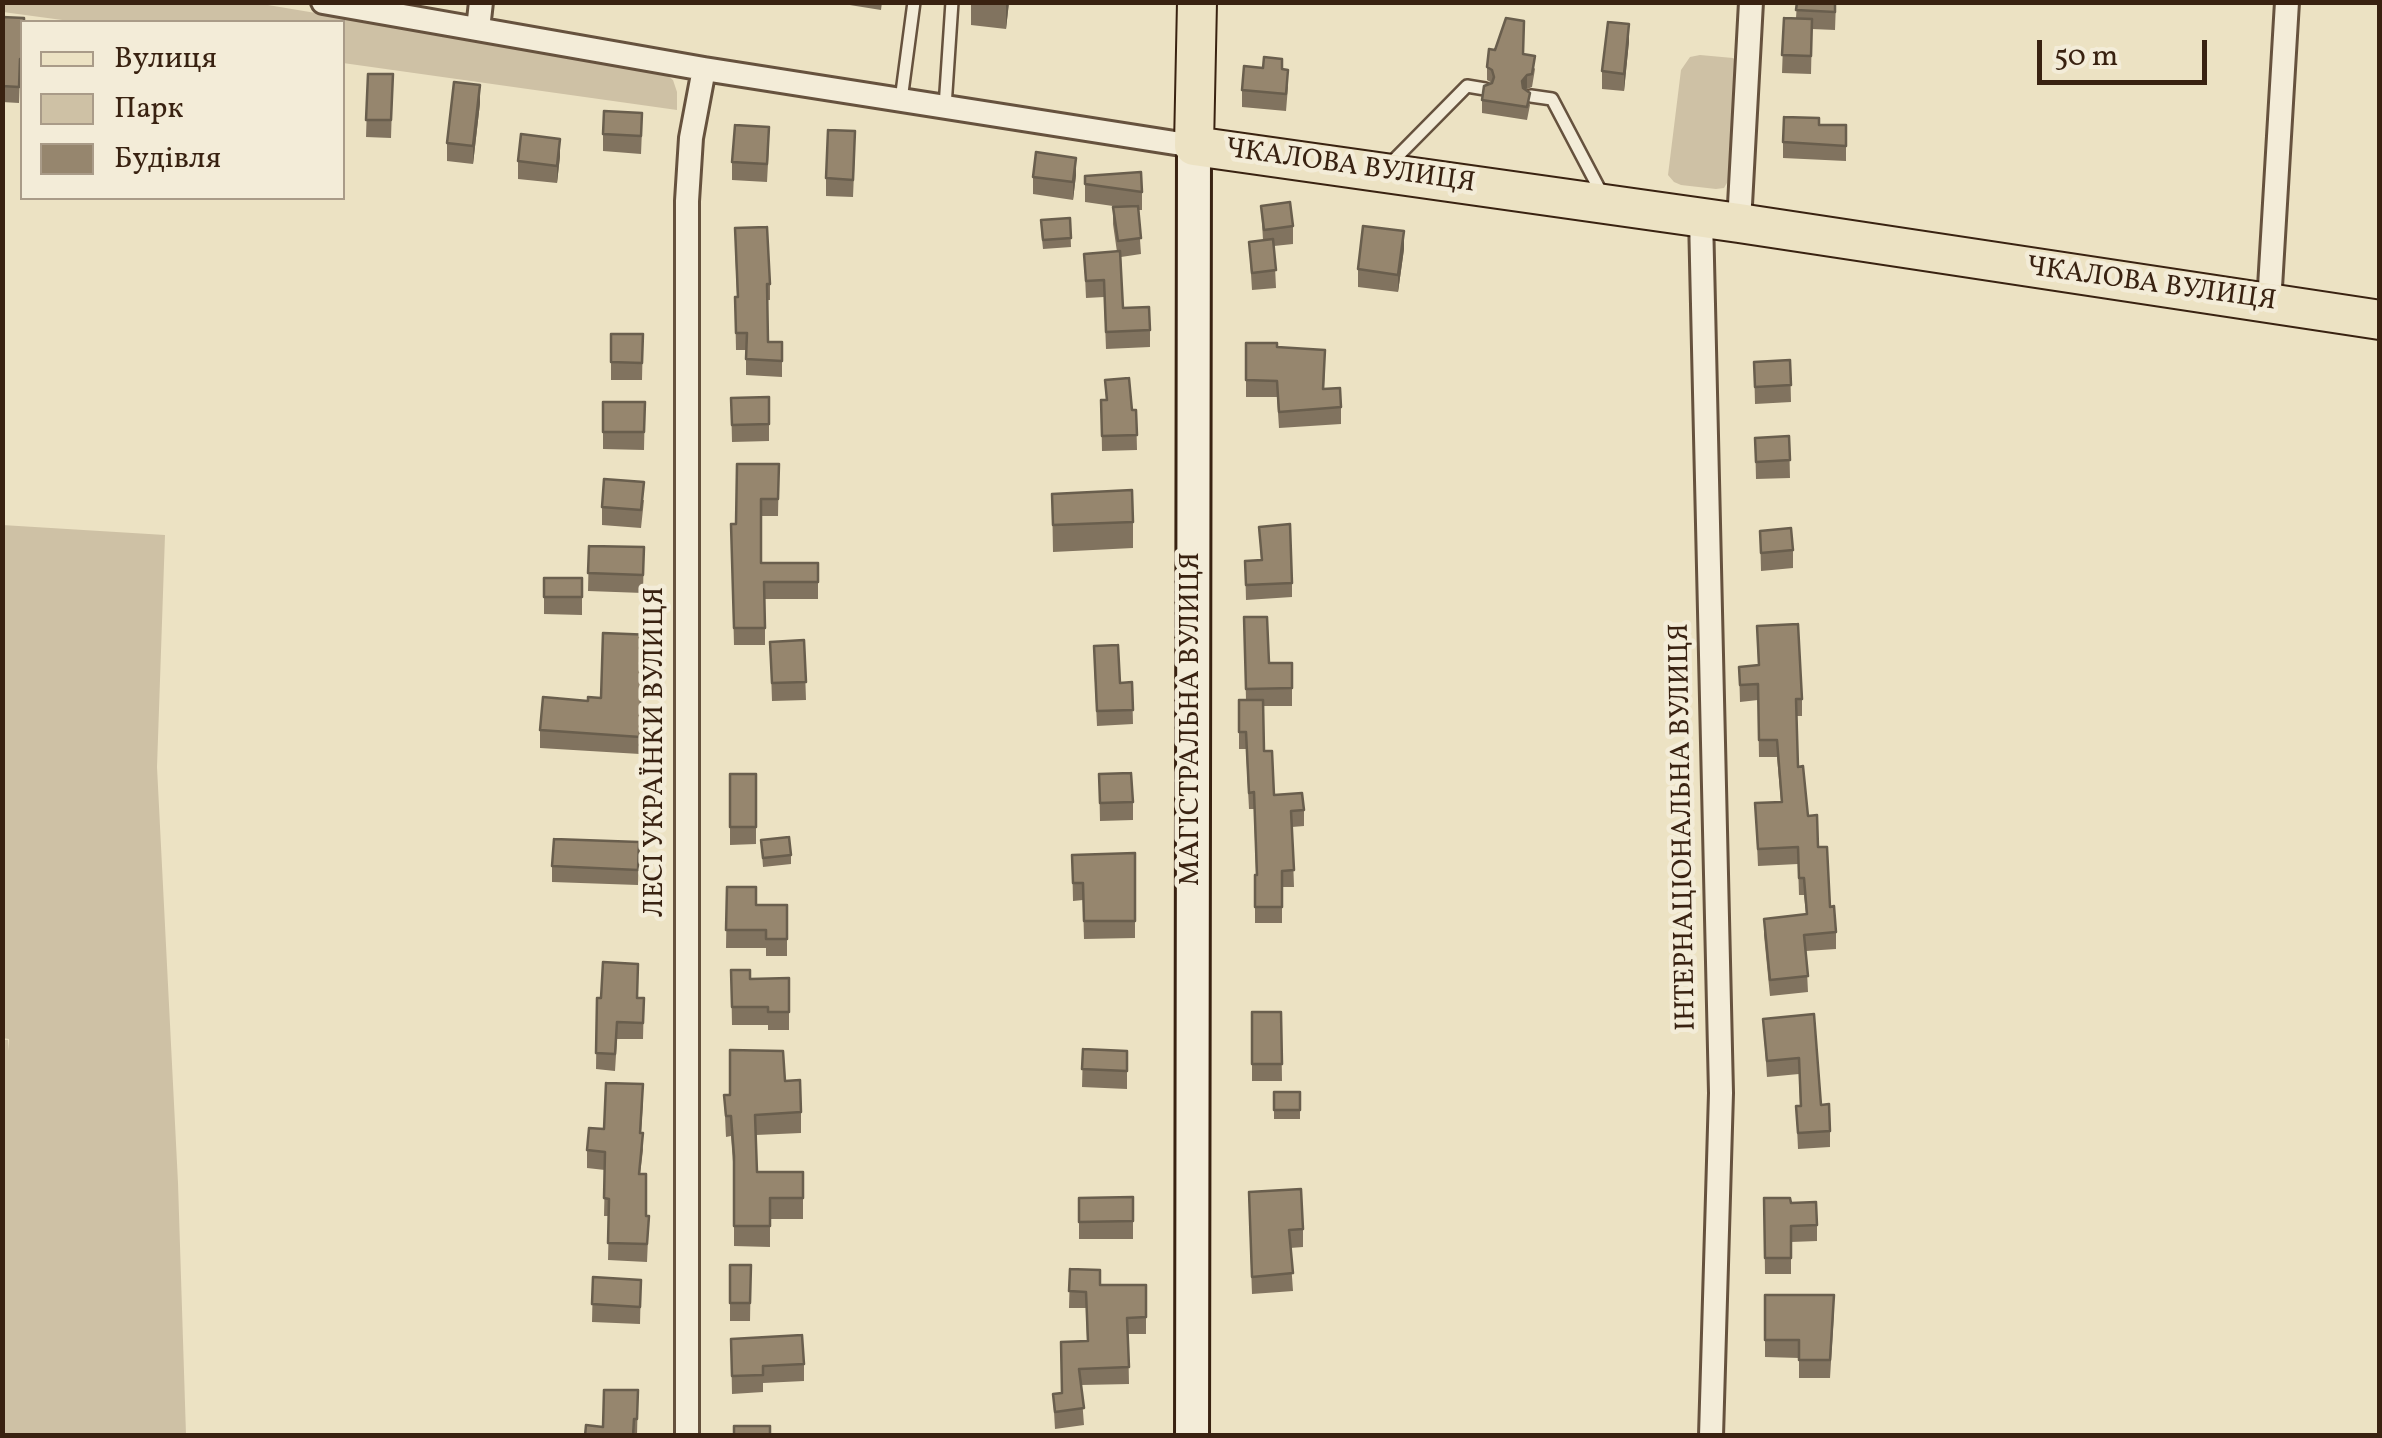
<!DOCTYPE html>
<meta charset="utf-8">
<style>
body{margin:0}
#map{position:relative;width:2382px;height:1438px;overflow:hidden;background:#ece2c3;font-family:Vollkorn,serif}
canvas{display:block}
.frame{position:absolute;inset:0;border:5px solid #392211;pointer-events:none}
.legend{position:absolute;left:20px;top:20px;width:325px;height:180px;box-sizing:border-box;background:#f3ecd8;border:2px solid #a99b88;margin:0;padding:12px 18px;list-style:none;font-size:30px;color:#392211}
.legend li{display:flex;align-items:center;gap:20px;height:50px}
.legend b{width:50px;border:2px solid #a99b88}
.scale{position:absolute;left:2037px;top:40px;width:170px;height:45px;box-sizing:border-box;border:5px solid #392211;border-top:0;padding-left:12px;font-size:30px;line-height:35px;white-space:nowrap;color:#392211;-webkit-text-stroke:8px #f3ecd8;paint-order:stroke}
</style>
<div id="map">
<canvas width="2382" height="1438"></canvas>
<div class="frame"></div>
<ul class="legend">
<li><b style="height:12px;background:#ece2c3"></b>Вулиця</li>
<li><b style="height:28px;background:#cec1a5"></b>Парк</li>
<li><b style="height:28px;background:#96866e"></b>Будівля</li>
</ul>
<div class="scale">50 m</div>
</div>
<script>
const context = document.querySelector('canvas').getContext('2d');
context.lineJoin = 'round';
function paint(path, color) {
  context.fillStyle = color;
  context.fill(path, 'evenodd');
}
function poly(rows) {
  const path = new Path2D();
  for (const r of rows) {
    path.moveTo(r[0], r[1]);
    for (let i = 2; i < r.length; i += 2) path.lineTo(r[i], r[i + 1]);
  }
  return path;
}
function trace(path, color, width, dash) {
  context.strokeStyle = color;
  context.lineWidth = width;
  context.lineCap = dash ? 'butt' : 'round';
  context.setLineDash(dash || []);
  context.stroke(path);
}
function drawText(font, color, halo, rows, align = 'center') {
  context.font = font + ' Vollkorn,serif';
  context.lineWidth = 9;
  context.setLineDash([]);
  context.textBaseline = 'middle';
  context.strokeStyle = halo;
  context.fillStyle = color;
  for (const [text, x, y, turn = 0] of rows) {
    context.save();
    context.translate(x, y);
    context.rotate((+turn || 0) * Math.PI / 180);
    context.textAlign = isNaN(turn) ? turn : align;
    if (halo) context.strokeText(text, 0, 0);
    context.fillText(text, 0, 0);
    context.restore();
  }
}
const green = poly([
 [3,2,256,3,662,71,673,80,677,92,677,110,343,63,342,22,77,22,3,12],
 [1700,55,1733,58,1738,63,1730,178,1724,188,1716,189,1681,185,1674,182,1668,175,1681,70,1690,57],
 [2,525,165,535,157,767,178,1183,186,1435,3,1435,2,1040,8,1040,9,1051,9,1039,2,1038]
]);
const lane = poly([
 [1531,96,1552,99,1603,196],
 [901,100,914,2],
 [945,107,952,2],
 [1388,166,1467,86,1485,89]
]);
const street = poly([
 [323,2,704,69,1194,146],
 [478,29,481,2],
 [1701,217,1721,1093,1711,1436],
 [1739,223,1751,2],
 [2269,304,2287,2],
 [687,1436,687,201,691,138,704,69]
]);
const secondary = poly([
 [1192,1436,1194,146]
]);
const primary = poly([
 [1197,2,1194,146,1739,223,2380,320]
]);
const wall = poly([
 [831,2,882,2,881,10],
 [971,2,1009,2,1006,29,971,25],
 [1797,2,1836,2,1835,30,1812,29,1811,74,1782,73,1784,18,1796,18],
 [2,17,22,22,22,75,20,75,19,103,2,102],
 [1629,41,1624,91,1602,89,1602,71],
 [1524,54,1535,69,1532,87,1525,90,1530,105,1527,120,1482,113,1482,100,1492,83,1487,80,1487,67],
 [1263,68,1282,69,1288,87,1286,111,1242,107,1242,90],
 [368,74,393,74,391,138,366,137],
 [480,103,473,164,447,161,447,143],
 [1819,125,1846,125,1846,161,1783,158,1783,142],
 [642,130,641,154,603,151,603,134],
 [769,145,767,182,732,180,732,162],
 [855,149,853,197,826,196,826,178],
 [560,156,557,183,518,179,518,161],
 [1076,175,1073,200,1033,194,1033,177],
 [1085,176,1142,192,1142,210,1138,210,1141,254,1121,257,1123,308,1150,330,1150,347,1106,349,1104,297,1086,298,1084,254,1117,252,1113,224,1113,207,1120,207,1085,202],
 [1261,206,1293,226,1293,244,1274,246,1276,288,1252,290,1249,242,1263,240],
 [1070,218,1071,247,1043,249,1041,229],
 [735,245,770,284,770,300,768,300,768,342,782,342,782,377,746,375,746,350,736,350,735,297,737,297],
 [1404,249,1398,292,1358,287,1358,269],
 [611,334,643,334,642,380,611,380],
 [1246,343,1277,347,1325,366,1324,389,1341,407,1341,424,1279,428,1277,397,1246,397],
 [1790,360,1791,402,1755,404,1754,362],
 [1105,380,1132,410,1136,410,1137,450,1102,451,1101,400,1106,400],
 [769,397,769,441,732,442,731,398],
 [603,402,645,402,644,450,603,449],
 [1789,436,1790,478,1756,479,1755,438],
 [779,464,778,516,761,516,761,563,818,563,818,599,765,599,765,645,734,645,731,524,736,524],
 [1052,494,1133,522,1133,548,1053,552],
 [644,500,641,528,602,525,602,507],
 [1259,527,1292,583,1292,597,1246,600,1245,561,1261,560],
 [1760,531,1793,550,1793,568,1761,571],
 [589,546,644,547,643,593,588,591],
 [544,578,582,578,582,615,544,614],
 [1244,617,1269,663,1292,663,1292,706,1263,706,1264,751,1274,795,1304,810,1304,826,1292,827,1294,887,1282,887,1282,923,1255,923,1255,875,1256,875,1254,809,1249,809,1246,749,1239,749,1239,700,1246,700],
 [1757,626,1802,699,1802,716,1797,716,1798,767,1808,816,1818,847,1836,932,1836,949,1806,951,1808,992,1770,996,1764,935,1764,919,1806,914,1804,895,1799,895,1798,864,1758,866,1755,803,1781,802,1777,757,1759,757,1758,700,1740,702,1739,667,1758,665],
 [653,635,652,686,642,686,640,754,540,748,540,730,588,701,601,698],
 [804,640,806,700,772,701,770,642],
 [1094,661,1120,683,1132,682,1133,724,1097,726],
 [730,774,756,774,756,844,730,845],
 [1099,774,1133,802,1133,820,1100,821],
 [761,840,791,855,791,864,763,867],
 [639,842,638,885,552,882,552,866],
 [1135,853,1135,938,1084,939,1083,900,1073,901,1072,855],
 [727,887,756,905,787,905,787,956,766,956,766,948,726,948],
 [731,970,750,979,789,978,789,1030,768,1030,768,1025,732,1025],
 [597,998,644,998,643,1039,617,1039,615,1071,596,1069],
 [1252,1012,1281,1012,1282,1081,1252,1081],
 [1814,1014,1821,1105,1830,1131,1830,1147,1798,1149,1796,1106,1800,1106,1799,1074,1767,1077,1763,1019],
 [1083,1049,1127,1051,1127,1089,1082,1087],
 [785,1081,801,1112,801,1133,756,1135,757,1172,803,1172,803,1219,770,1219,770,1247,734,1246,734,1175,731,1136,726,1137,724,1095],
 [1274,1092,1300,1092,1300,1119,1274,1119],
 [643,1102,641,1133,643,1150,640,1174,646,1216,649,1216,647,1262,608,1260,609,1216,604,1216,605,1170,587,1168,587,1150,604,1129],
 [1133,1197,1133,1239,1079,1239,1079,1198],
 [1764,1198,1791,1203,1817,1225,1817,1241,1791,1242,1791,1274,1765,1274],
 [1249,1209,1303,1229,1303,1247,1290,1248,1293,1291,1252,1294],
 [730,1265,751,1265,750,1321,730,1321],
 [1070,1269,1100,1285,1146,1285,1146,1334,1128,1334,1129,1384,1081,1385,1084,1425,1055,1429,1053,1394,1062,1393,1087,1341,1086,1308,1069,1308],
 [593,1277,641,1280,640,1324,592,1322],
 [1765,1295,1834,1313,1830,1378,1799,1378,1799,1358,1765,1357],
 [731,1339,804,1364,804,1381,763,1383,763,1392,732,1394],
 [638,1390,637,1436,585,1436,603,1427]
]);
const shadedWall = poly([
 [1009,2,1006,29,1006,3],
 [1629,24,1629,41,1624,91,1624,74],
 [1527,75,1527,88,1522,94,1522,81],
 [480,85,480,103,473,164,473,146],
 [560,139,560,156,557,183,557,166],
 [1076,158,1076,175,1073,200,1073,182],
 [1404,231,1404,249,1398,292,1398,275]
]);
const building = poly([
 [1797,2,1835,2,1835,12,1796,10,1797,2],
 [2,17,24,18,24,22,32,22,22,22,22,59,20,59,19,87,2,86,2,17],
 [1506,18,1524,21,1523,54,1535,56,1532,74,1527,75,1522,81,1523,88,1530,93,1527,107,1482,100,1484,86,1492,83,1494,77,1492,70,1487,67,1489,49,1495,50,1506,18],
 [1784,18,1812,19,1811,56,1782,55,1784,18],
 [1608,22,1629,24,1624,74,1602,71,1608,22],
 [1264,57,1282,59,1282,69,1288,70,1286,94,1242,90,1244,66,1263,68,1264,57],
 [368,74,393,74,391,120,366,120,368,74],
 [454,82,480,85,473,146,447,143,454,82],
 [604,111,642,113,641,136,603,134,604,111],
 [1784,117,1819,118,1819,125,1846,125,1846,146,1783,142,1784,117],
 [735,125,769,127,767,164,732,162,735,125],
 [828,130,855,131,853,180,826,178,828,130],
 [521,134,560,139,557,166,518,161,521,134],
 [1036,152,1076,158,1073,182,1033,177,1036,152],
 [1141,172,1142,192,1085,184,1085,176,1141,172],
 [1290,202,1293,226,1264,230,1261,206,1290,202],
 [1138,206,1141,238,1118,241,1113,207,1138,206],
 [1070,218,1071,238,1043,240,1041,220,1070,218],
 [1363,226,1404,231,1398,275,1358,269,1363,226],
 [767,227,770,284,767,284,768,342,782,342,782,361,746,359,747,333,736,333,735,297,738,297,735,228,767,227],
 [1273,239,1276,270,1252,273,1249,242,1273,239],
 [1120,251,1123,308,1149,307,1150,330,1106,332,1104,280,1086,281,1084,254,1120,251],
 [611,334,643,334,642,363,611,362,611,334],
 [1246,343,1277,343,1277,347,1325,350,1323,389,1340,388,1341,407,1279,412,1277,381,1246,380,1246,343],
 [1790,360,1791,385,1755,387,1754,362,1790,360],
 [1129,378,1132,410,1136,410,1137,435,1102,436,1101,400,1107,400,1105,380,1129,378],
 [769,397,769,424,732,425,731,398,769,397],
 [603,402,645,402,644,432,603,432,603,402],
 [1789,436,1790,460,1756,462,1755,438,1789,436],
 [737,464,779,464,778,499,761,499,761,563,818,563,818,582,764,582,765,628,734,628,731,524,736,524,737,464],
 [604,479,644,482,641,510,602,507,604,479],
 [1132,490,1133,522,1053,525,1052,494,1132,490],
 [1290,524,1292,583,1246,585,1245,561,1262,560,1259,527,1290,524],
 [1791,528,1793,550,1761,553,1760,531,1791,528],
 [589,546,644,547,643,575,588,573,589,546],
 [544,578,582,578,582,597,544,597,544,578],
 [1244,617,1267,617,1269,663,1292,663,1292,688,1246,689,1244,617],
 [1798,624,1802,699,1796,699,1798,767,1803,766,1808,816,1817,815,1818,847,1827,847,1830,907,1834,906,1836,932,1804,935,1808,976,1770,980,1764,919,1807,914,1804,878,1799,878,1798,847,1758,849,1755,803,1782,802,1777,740,1759,740,1758,684,1740,685,1739,667,1759,665,1757,626,1798,624],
 [603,633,653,635,652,669,642,668,640,737,540,730,543,697,588,701,588,697,601,698,603,633],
 [804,640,806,682,772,683,770,642,804,640],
 [1118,645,1120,683,1132,682,1133,710,1097,711,1094,646,1118,645],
 [1239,700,1263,700,1264,751,1272,751,1274,795,1302,793,1304,810,1291,811,1294,870,1282,871,1282,907,1255,907,1255,875,1257,875,1254,792,1249,793,1246,732,1239,732,1239,700],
 [1131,773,1133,802,1100,803,1099,774,1131,773],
 [730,774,756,774,756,827,730,827,730,774],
 [789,837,791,855,763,858,761,840,789,837],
 [554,839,639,842,638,870,552,866,554,839],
 [1135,853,1135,921,1084,921,1083,883,1073,883,1072,855,1135,853],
 [727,887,756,887,756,905,787,905,787,939,766,939,766,930,726,930,727,887],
 [603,962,638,964,637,998,644,998,643,1023,617,1022,615,1054,596,1053,597,998,601,998,603,962],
 [731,970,750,970,750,979,789,978,789,1012,768,1012,768,1007,732,1007,731,970],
 [1252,1012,1281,1012,1282,1064,1252,1064,1252,1012],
 [1814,1014,1821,1105,1829,1104,1830,1131,1798,1133,1796,1106,1801,1106,1799,1058,1767,1061,1763,1019,1814,1014],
 [1083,1049,1127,1051,1127,1071,1082,1069,1083,1049],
 [730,1050,783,1051,785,1081,800,1080,801,1112,755,1115,757,1172,803,1172,803,1198,770,1198,770,1226,734,1226,734,1156,731,1116,726,1116,724,1095,730,1095,730,1050],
 [606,1083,643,1084,640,1133,643,1133,639,1174,646,1174,646,1216,649,1216,647,1244,608,1243,609,1199,604,1198,605,1152,587,1150,589,1128,604,1129,606,1083],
 [1274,1092,1300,1092,1300,1110,1274,1110,1274,1092],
 [1301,1189,1303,1229,1289,1230,1293,1273,1252,1277,1249,1192,1301,1189],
 [1133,1197,1133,1221,1079,1222,1079,1198,1133,1197],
 [1764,1198,1790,1198,1791,1203,1816,1202,1817,1225,1791,1226,1791,1258,1765,1258,1764,1198],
 [730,1265,751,1265,750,1303,730,1303,730,1265],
 [1070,1269,1100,1270,1100,1285,1146,1285,1146,1317,1127,1318,1129,1367,1079,1369,1084,1408,1055,1412,1053,1394,1062,1393,1061,1342,1088,1341,1086,1292,1069,1291,1070,1269],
 [593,1277,641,1280,640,1307,592,1304,593,1277],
 [1765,1295,1834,1295,1830,1360,1799,1360,1799,1340,1765,1340,1765,1295],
 [802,1335,804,1364,763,1366,763,1375,732,1376,731,1339,802,1335],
 [604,1390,638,1390,637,1419,634,1419,633,1436,585,1436,586,1425,603,1427,604,1390],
 [734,1426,770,1426,770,1436,734,1436,734,1426]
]);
const streetNames = [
 ["ЧКАЛОВА ВУЛИЦЯ",1350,168,8],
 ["ЧКАЛОВА ВУЛИЦЯ",2151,286,8],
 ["МАГІСТРАЛЬНА ВУЛИЦЯ",1193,719,-90],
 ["ЛЕСІ УКРАЇНКИ ВУЛИЦЯ",657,752,-90],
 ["ІНТЕРНАЦІОНАЛЬНА ВУЛИЦЯ",1685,827,-91]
];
paint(green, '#cec1a5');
trace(lane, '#66523e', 16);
trace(street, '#66523e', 28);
trace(secondary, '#392211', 38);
trace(primary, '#392211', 42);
trace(lane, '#f3ecd8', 11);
trace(street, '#f3ecd8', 22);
trace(secondary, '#f3ecd8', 32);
trace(primary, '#ece2c3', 38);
paint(wall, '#81735f');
paint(shadedWall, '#695e4d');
paint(building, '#96866e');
trace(building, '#695e4d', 2.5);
drawText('28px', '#392211', '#f3ecd8', streetNames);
</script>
